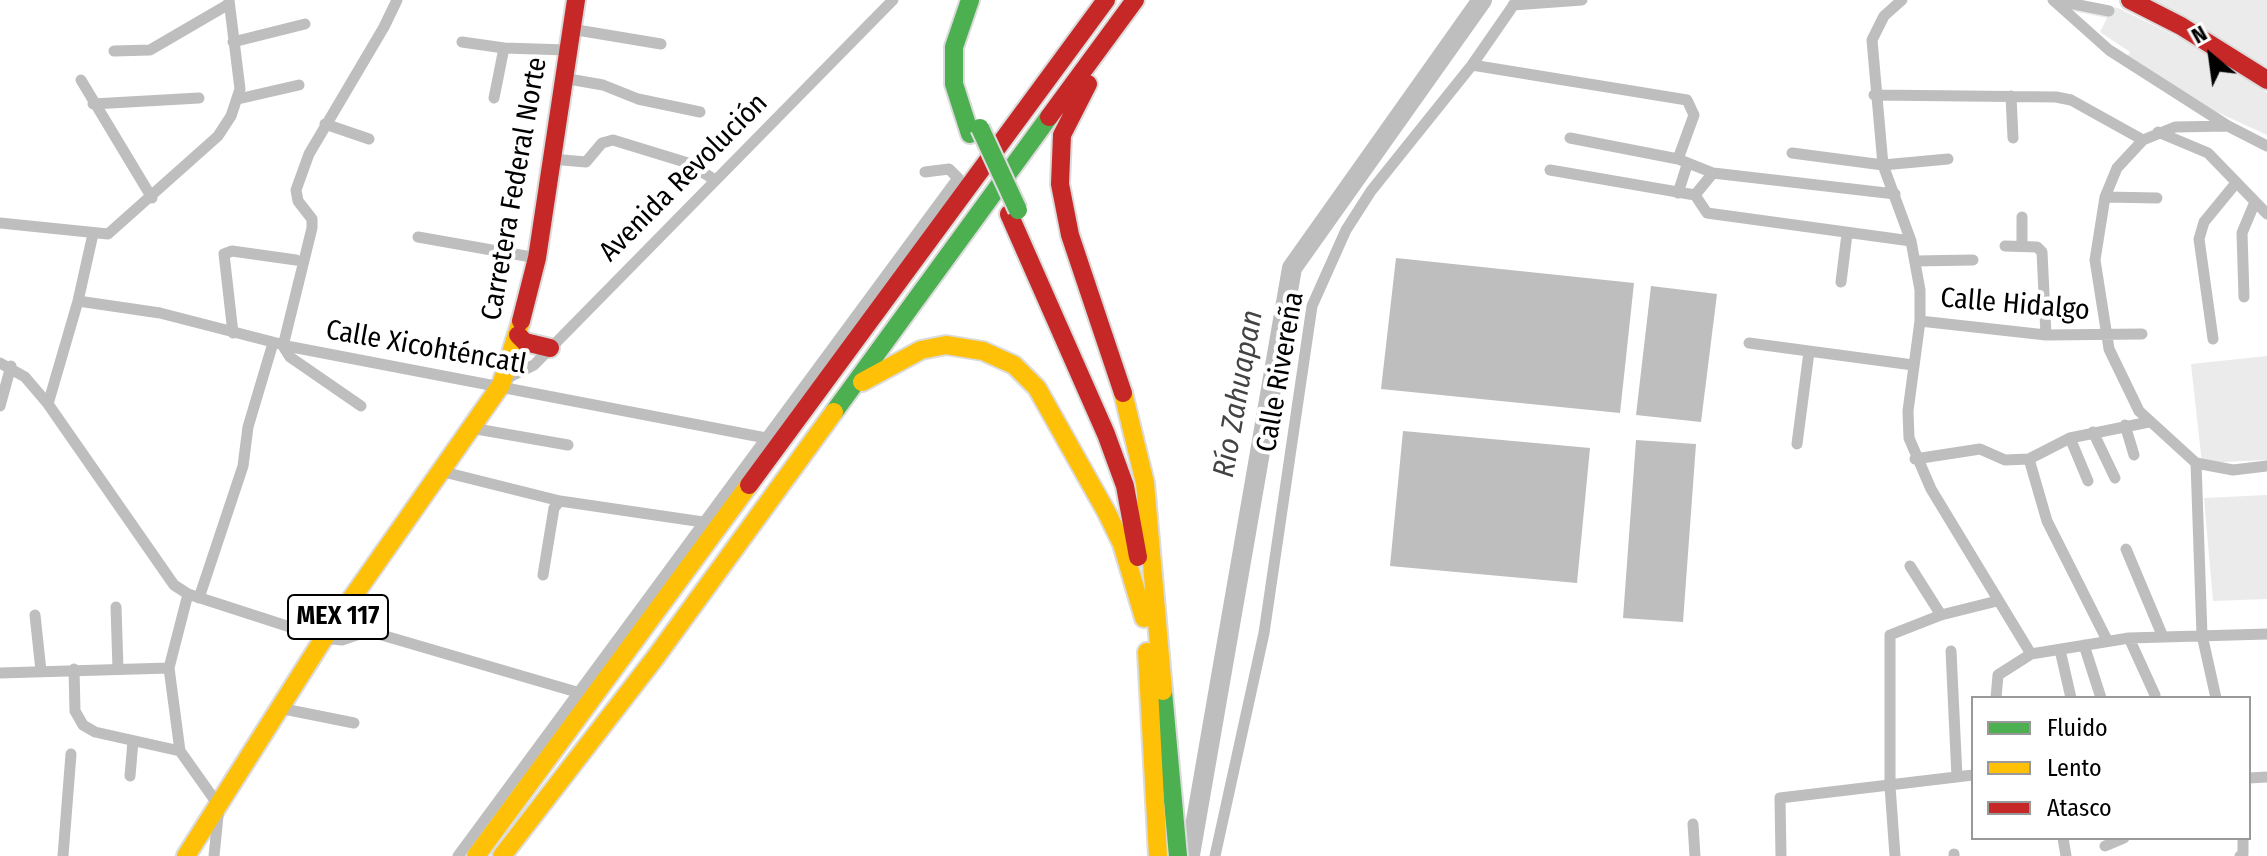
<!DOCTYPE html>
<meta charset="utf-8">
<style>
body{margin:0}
#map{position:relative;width:2267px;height:856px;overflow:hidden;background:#fff;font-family:"Fira Sans Condensed",sans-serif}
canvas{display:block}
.legend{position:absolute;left:1971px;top:696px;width:280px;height:144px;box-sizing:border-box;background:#fff;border:2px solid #999;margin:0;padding:10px 14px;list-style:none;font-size:24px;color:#000}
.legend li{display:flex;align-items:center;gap:16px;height:40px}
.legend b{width:40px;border:2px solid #999}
.north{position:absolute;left:2171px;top:16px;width:80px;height:80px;-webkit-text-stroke:6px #fff;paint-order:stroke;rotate:331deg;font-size:22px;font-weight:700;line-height:32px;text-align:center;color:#000}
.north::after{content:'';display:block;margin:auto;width:28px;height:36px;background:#000;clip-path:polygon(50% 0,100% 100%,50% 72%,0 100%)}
</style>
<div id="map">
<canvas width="2267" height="856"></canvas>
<ul class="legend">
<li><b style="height:10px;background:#4caf50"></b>Fluido</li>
<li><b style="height:10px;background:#ffc107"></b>Lento</li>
<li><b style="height:10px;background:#c62828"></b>Atasco</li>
</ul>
<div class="north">N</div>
</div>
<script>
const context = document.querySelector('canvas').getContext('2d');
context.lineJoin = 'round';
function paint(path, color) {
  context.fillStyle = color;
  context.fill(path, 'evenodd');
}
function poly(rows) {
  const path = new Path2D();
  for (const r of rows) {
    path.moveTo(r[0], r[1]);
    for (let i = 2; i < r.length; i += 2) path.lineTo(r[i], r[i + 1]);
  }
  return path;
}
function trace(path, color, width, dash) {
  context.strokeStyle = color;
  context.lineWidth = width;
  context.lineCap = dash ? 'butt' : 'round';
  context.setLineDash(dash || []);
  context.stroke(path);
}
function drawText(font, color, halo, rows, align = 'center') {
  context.font = font + ' "Fira Sans Condensed",sans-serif';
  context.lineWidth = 8;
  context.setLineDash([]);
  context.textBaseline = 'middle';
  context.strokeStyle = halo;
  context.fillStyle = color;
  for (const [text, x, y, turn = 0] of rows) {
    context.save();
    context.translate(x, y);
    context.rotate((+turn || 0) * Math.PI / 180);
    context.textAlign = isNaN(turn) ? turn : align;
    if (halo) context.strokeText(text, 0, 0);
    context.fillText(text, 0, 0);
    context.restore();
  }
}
const green = poly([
 [2146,0,2267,0,2267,71],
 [2080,1,2118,8,2196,46,2267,93,2267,135,2184,97,2124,62,2130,52,2100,32,2107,18,2063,9],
 [2267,356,2267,460,2202,463,2191,364],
 [2267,495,2267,599,2213,601,2204,498]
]);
const water = poly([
 [1396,258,1634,283,1620,413,1381,389],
 [1651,286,1717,294,1701,422,1636,415],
 [1403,431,1590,448,1577,583,1390,566],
 [1636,440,1696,444,1683,622,1623,618]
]);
const river = poly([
 [1190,855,1292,268,1482,0]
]);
const street = poly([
 [1902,0,1884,16,1872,40,1883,165,1911,241,1920,290,1920,321,1908,411,1909,438,1931,489,2031,654],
 [2053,0,2109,50,2228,126],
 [2054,0,2109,11],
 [1513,5,1582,0],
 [571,29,661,44],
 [233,42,305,24],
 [462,42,504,48,567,50],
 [114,51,150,50,229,4],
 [1472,65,1687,100,1694,115,1678,159],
 [563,78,603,85,638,99,700,112],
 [81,80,152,198],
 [1874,95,2056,97,2071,100,2143,140],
 [2011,96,2013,138],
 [494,98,504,48],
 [238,99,299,85],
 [93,104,199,98],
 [325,124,369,139],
 [2158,132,2208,153,2267,214],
 [1570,138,1678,159,1713,173,1895,194],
 [2267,146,2228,126,2175,127,2143,140,2117,168,2105,197,2095,260,2109,349,2139,411,2196,463,2233,470,2267,466],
 [1792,153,1883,165,1948,159],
 [551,159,586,162,602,143,613,140,688,163,715,180],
 [1550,170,1695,195,1713,173],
 [1678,193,1687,165],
 [1695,195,1707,213,1911,241],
 [2105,197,2157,198],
 [0,223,108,234,218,136,231,116,240,89,229,0],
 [418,237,537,258],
 [2005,246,2037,247,2042,252,2046,335],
 [2022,246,2022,217],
 [1915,261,1973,260],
 [1841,282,1847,234],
 [2244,297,2242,233,2255,202],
 [78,301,160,313,292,347,766,438],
 [1920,321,2046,335,2142,334],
 [233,333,224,254,232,251,296,260],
 [2213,339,2199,239,2204,222,2236,183],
 [1749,343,1913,365],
 [0,363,25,377,48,404,174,585,188,594,324,638,342,640,368,631,580,693],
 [503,380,534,365,893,0],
 [48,404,78,301,93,234],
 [0,406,11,366],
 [361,406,290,357,283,346,312,228,312,219,298,201,296,190,309,154,384,27,397,0],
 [2125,425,2134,455],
 [471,428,568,445],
 [2093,432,2115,478],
 [2070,438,2088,481],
 [1797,444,1809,352],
 [1915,459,1980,449,2005,460,2029,459,2070,438,2149,422],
 [2029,459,2047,521,2107,640],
 [2196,463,2202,635,2216,698],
 [440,471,560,501,703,522],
 [2126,549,2163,637],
 [1910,566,1941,615],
 [543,575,554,508,560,501],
 [188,594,169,668,180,751,219,806,214,856],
 [199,598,243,466,248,427,273,343],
 [116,607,118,669],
 [35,615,41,671],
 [2129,638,2155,695],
 [2084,645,2101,698],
 [2060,650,2071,698],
 [1951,651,1957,777],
 [74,669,75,711,83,725,95,732,180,751],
 [0,673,169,668],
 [1996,698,1998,675,2031,654,2129,638,2267,634],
 [279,708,354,723],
 [130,776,133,741],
 [2249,778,2267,777],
 [1693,824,1695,856],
 [2063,838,2066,856],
 [2105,846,2124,838],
 [1954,854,1954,856],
 [63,856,71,754],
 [458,856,958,178,949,169,925,172],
 [1215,856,1264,633,1312,306,1346,230,1371,191,1472,65,1517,0],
 [1781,856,1780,798,1973,775],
 [1895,856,1890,786,1890,635,1941,615,1997,601],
 [2240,856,2243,854,2243,838]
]);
const fast = poly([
 [970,0,954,47,954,84,970,134],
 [834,412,1049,117],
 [1163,691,1178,856]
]);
const slow = poly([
 [862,382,921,350,946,345,983,351,1014,365,1037,388,1107,513,1122,544,1144,618],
 [1123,393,1145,483,1163,691],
 [1147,652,1158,856],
 [186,856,324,638,501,385,521,321],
 [476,856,749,485],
 [502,856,655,658,834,412]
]);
const jam = poly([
 [2130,0,2181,26,2267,80],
 [1088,84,1062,135,1060,184,1070,235,1123,393],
 [1049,117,1135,0],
 [1009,214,1106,434,1125,486,1138,557],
 [521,321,537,258,576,0],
 [518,335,525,342,550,348],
 [749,485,1106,0]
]);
const fastBridge = poly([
 [980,128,1018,210]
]);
const shields = [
 [338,617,100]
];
const shieldNames = [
 ["MEX 117",338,617]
];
const streetNames = [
 ["Avenida Revolución",684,178,-45],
 ["Carretera Federal Norte",515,189,-80],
 ["Calle Hidalgo",2015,305,5],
 ["Calle Xicohténcatl",426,348,10],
 ["Calle Rivereña",1281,372,-80]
];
const waterNames = [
 ["Río Zahuapan",1239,394,-80]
];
paint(green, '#ebebeb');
paint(water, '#bebebe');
trace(river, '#bebebe', 20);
trace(fast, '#dbdbdb', 22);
trace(slow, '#dbdbdb', 22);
trace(jam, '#dbdbdb', 22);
trace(street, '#bebebe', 11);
trace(fast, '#4caf50', 18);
trace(slow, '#ffc107', 18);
trace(jam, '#c62828', 18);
trace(fastBridge, '#dbdbdb', 22, []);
trace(fastBridge, '#4caf50', 18);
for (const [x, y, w] of shields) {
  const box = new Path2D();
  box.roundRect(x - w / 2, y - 22, w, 44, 6);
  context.fillStyle = '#fff';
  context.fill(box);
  trace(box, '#000', 2);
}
drawText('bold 26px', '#000', null, shieldNames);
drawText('28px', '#000', '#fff', streetNames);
drawText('italic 30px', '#434343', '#fff', waterNames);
</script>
